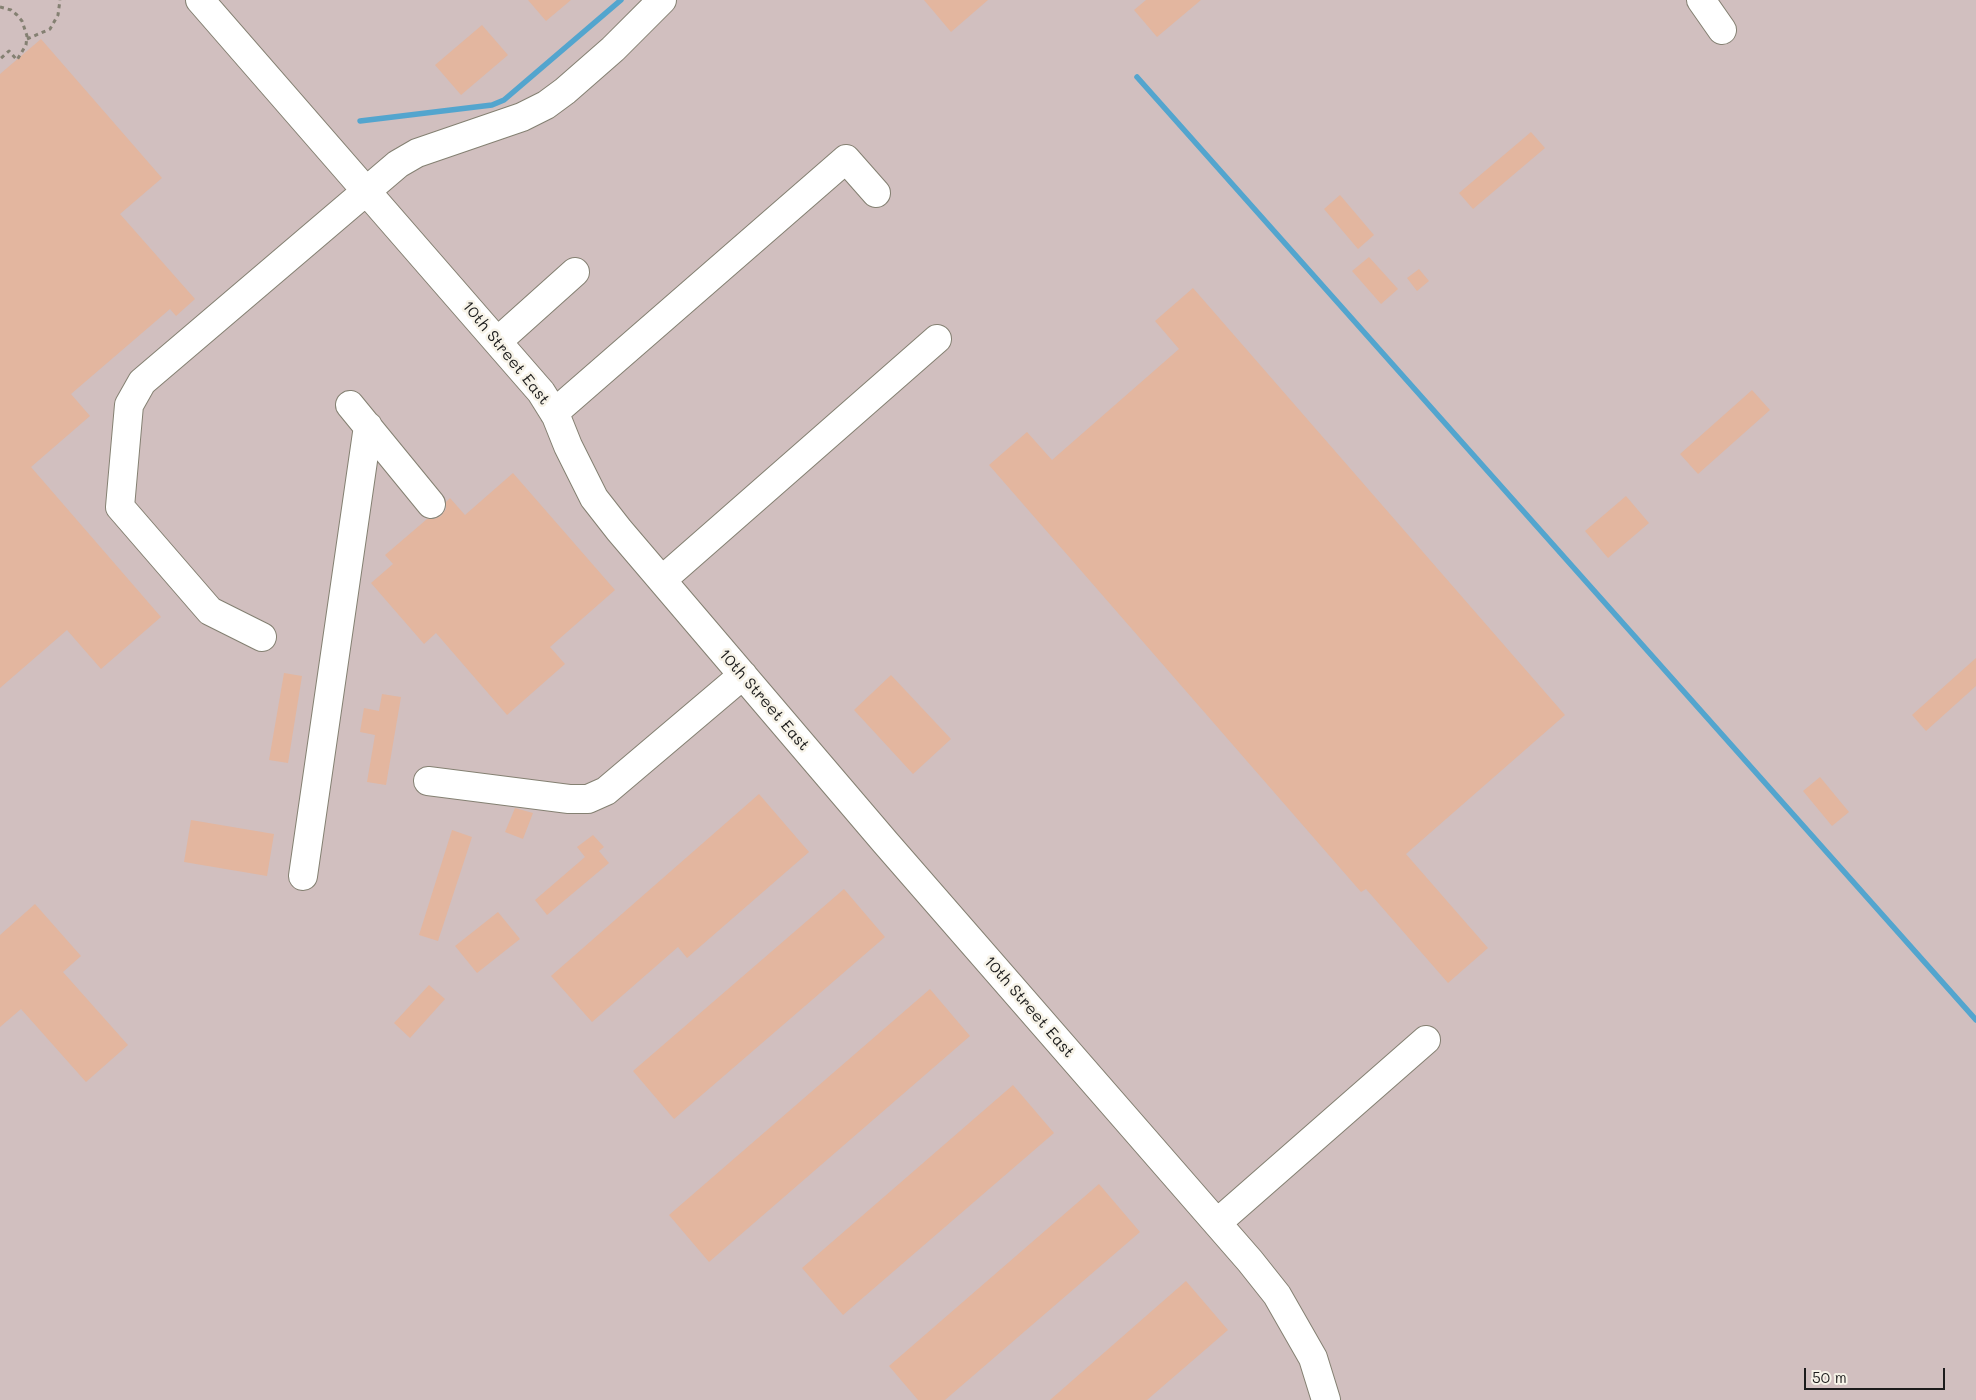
<!DOCTYPE html>
<style>
body{margin:0}
#map{position:relative;width:1976px;height:1400px;overflow:hidden;background:#ebe5c7;font-family:Mali,sans-serif}
canvas{display:block}
.scale{position:absolute;left:1804px;top:1368px;width:141px;height:22px;box-sizing:border-box;border:2px solid #1c1c1c;border-top:0;padding-left:6px;font-size:15px;line-height:18px;white-space:nowrap;color:#1c1c1c;-webkit-text-stroke:4px #f7f3e8;paint-order:stroke}
</style>
<div id="map">
<canvas width="1976" height="1400"></canvas>
<div class="scale">50 m</div>
</div>
<script>
const context = document.querySelector('canvas').getContext('2d');
context.lineJoin = 'round';
function paint(path, color) {
  context.fillStyle = color;
  context.fill(path, 'evenodd');
}
function poly(rows) {
  const path = new Path2D();
  for (const r of rows) {
    path.moveTo(r[0], r[1]);
    for (let i = 2; i < r.length; i += 2) path.lineTo(r[i], r[i + 1]);
  }
  return path;
}
function trace(path, color, width, dash) {
  context.strokeStyle = color;
  context.lineWidth = width;
  context.lineCap = dash ? 'butt' : 'round';
  context.setLineDash(dash || []);
  context.stroke(path);
}
function drawText(font, color, halo, rows, align = 'center') {
  context.font = font + ' Mali,sans-serif';
  context.lineWidth = 5;
  context.setLineDash([]);
  context.textBaseline = 'middle';
  context.strokeStyle = halo;
  context.fillStyle = color;
  for (const [text, x, y, turn = 0] of rows) {
    context.save();
    context.translate(x, y);
    context.rotate((+turn || 0) * Math.PI / 180);
    context.textAlign = isNaN(turn) ? turn : align;
    if (halo) context.strokeText(text, 0, 0);
    context.fillText(text, 0, 0);
    context.restore();
  }
}
const industrial = poly([
 [0,0,1976,0,1976,1400,0,1400]
]);
const stream = poly([
 [1137,77,1976,1020],
 [360,121,492,105,504,100,621,0]
]);
const building = poly([
 [528,0,571,0,546,21],
 [924,0,988,0,951,32],
 [1146,0,1201,0,1157,37,1134,10],
 [482,25,508,55,461,95,435,65],
 [41,39,162,178,120,214,195,299,176,316,170,309,71,394,90,416,31,467,161,617,101,669,67,630,0,688,0,74],
 [1531,132,1545,148,1473,209,1459,193],
 [1340,195,1374,235,1358,249,1324,209],
 [1369,257,1398,289,1381,304,1352,271],
 [1419,269,1429,281,1417,291,1407,278],
 [1193,288,1565,715,1406,854,1488,948,1448,983,1366,889,1361,892,989,465,1027,432,1052,460,1179,349,1155,321],
 [1752,390,1770,410,1698,474,1680,454],
 [513,473,615,590,550,647,565,664,507,715,436,633,424,644,371,583,393,564,385,555,427,519,434,519,441,516,446,509,446,502,450,498,465,515],
 [1626,496,1649,523,1608,558,1585,531],
 [1976,658,1976,686,1926,731,1912,715],
 [284,673,302,676,288,763,269,760],
 [891,675,951,739,913,774,854,710],
 [382,694,401,697,386,785,367,782,375,735,360,732,364,708,379,711],
 [1820,777,1849,812,1832,826,1803,791],
 [759,794,809,852,687,958,678,947,592,1022,551,976],
 [515,808,533,813,523,839,505,832],
 [191,820,274,834,267,876,184,862],
 [452,830,472,837,438,941,419,935],
 [593,835,604,847,599,851,609,863,547,915,535,900,585,857,577,847],
 [844,889,885,937,674,1119,633,1071],
 [35,904,81,956,63,972,128,1045,86,1082,21,1009,0,1027,0,935],
 [498,912,520,939,477,973,455,946],
 [429,985,445,999,410,1038,394,1023],
 [930,989,970,1036,709,1262,669,1215],
 [1013,1085,1054,1133,843,1315,802,1268],
 [1099,1184,1140,1232,945,1400,918,1400,889,1366],
 [1186,1281,1228,1330,1147,1400,1050,1400]
]);
const path = poly([
 [0,7,11,10,17,15,22,21,27,36,26,45,17,60,9,51,0,59],
 [27,39,50,29,58,15,60,0]
]);
const minor = poly([
 [200,0,541,392,556,416,568,446,594,498,619,530,885,842,1250,1261,1277,1295,1313,1358,1326,1400],
 [1701,0,1722,30],
 [498,341,575,272],
 [350,405,431,504],
 [554,413,846,159,876,193],
 [662,580,937,339],
 [262,637,210,611,120,507,129,405,142,382,398,164,417,153,522,117,546,105,565,91,613,49,662,0],
 [428,781,569,799,588,799,606,791,743,675],
 [303,876,368,426],
 [1217,1223,1426,1040]
]);
const streetNames = [
 ["10th Street East",506,353,51],
 ["10th Street East",764,700,49],
 ["10th Street East",1029,1007,49]
];
paint(industrial, '#d1bfbf');
trace(stream, '#53a5ce', 5.5);
paint(building, '#e3b69f');
trace(minor, '#848072', 30);
trace(path, '#848072', 3, [4, 4]);
trace(minor, '#fff', 28);
drawText('16px', '#1c1c1c', '#f7f3e8', streetNames);
</script>
